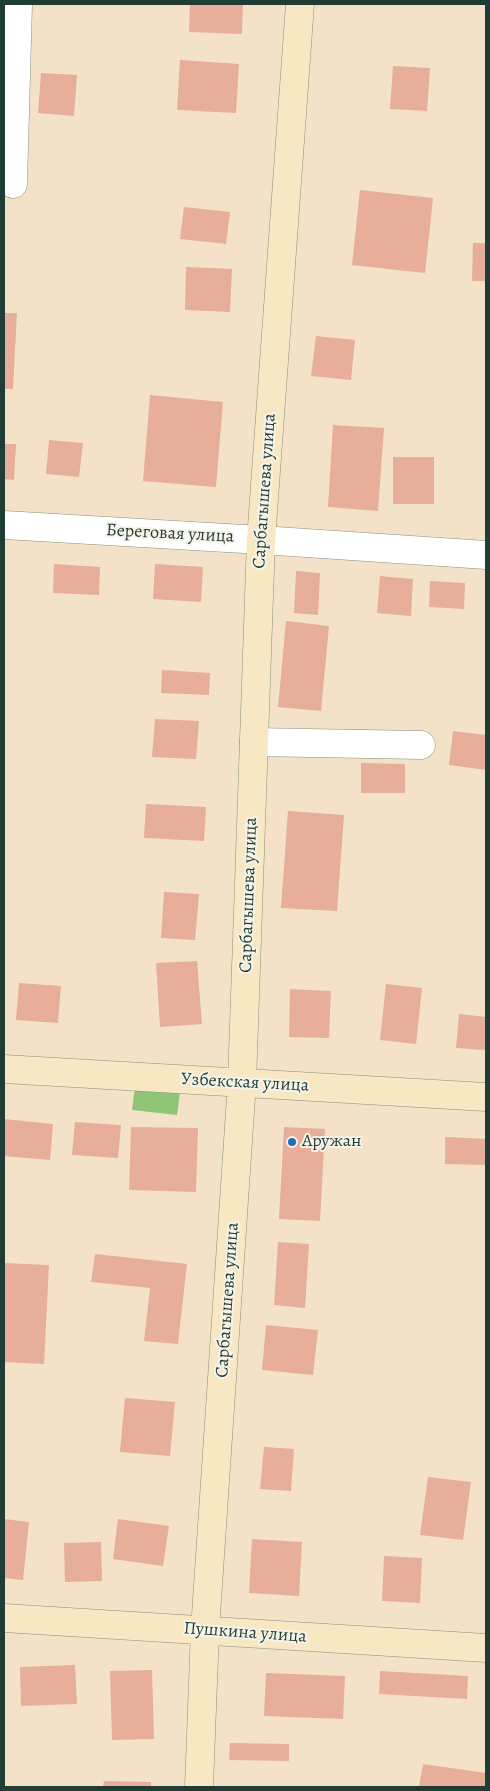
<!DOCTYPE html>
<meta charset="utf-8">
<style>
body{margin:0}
#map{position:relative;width:490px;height:1791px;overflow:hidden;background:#f3e2c7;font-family:Alegreya,serif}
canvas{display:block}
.frame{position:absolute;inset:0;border:5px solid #1f3d34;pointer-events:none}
</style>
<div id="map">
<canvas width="490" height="1791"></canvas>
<div class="frame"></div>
</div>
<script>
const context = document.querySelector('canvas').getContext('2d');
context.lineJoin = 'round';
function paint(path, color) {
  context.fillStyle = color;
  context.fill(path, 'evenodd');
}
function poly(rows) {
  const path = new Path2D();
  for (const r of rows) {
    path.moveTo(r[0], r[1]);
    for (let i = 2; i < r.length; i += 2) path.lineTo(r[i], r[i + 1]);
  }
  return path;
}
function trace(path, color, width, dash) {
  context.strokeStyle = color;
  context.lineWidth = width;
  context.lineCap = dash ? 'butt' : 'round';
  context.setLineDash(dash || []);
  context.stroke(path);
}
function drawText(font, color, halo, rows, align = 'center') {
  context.font = font + ' Alegreya,serif';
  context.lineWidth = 4;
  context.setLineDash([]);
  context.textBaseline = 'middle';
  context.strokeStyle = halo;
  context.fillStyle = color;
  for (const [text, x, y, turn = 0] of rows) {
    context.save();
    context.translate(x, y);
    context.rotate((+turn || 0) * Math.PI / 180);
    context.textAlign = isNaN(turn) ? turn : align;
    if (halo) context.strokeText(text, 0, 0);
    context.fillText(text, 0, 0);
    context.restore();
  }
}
const green = poly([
 [135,1086,180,1092,177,1115,132,1110]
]);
const building = poly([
 [190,4,243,4,242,34,189,32],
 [180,60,239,64,236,113,177,110],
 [393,66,430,68,427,111,390,109],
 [41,73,77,75,74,116,38,113],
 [360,190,433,198,425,273,352,265],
 [184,207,230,212,226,244,180,239],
 [473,243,486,243,486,281,472,281],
 [186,267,232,269,230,312,185,310],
 [4,313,17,313,13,389,4,389],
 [316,336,355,340,351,380,311,376],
 [150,395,223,402,216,487,143,481],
 [333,425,384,428,378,511,328,507],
 [49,440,83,443,79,477,46,474],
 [4,444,16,444,14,480,4,479],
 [393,457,434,457,434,504,393,504],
 [54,564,100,567,99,595,53,593],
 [155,564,203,567,201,602,153,599],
 [296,571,320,573,318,615,294,613],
 [380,576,413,579,411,616,377,613],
 [430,581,465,583,464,609,429,607],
 [286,621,329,626,321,711,278,707],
 [162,670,210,673,209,695,161,693],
 [155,719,199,721,196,759,152,757],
 [453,731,486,735,486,770,449,765],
 [361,763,405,764,405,793,361,793],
 [146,804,206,807,204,841,144,838],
 [288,811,344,815,337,911,281,908],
 [164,892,199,894,195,940,161,938],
 [197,961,202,1024,160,1027,156,963],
 [19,983,61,986,58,1023,16,1020],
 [386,984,422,988,416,1044,380,1040],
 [290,989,331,991,329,1038,289,1037],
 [459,1014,486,1017,485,1050,456,1048],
 [4,1119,53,1124,50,1160,4,1156],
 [75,1122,121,1125,118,1158,72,1155],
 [131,1127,198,1128,196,1192,129,1190],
 [284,1127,325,1129,320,1221,279,1219],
 [445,1137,486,1139,486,1165,445,1164],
 [278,1242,309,1244,305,1308,274,1305],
 [95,1254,187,1264,178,1344,144,1341,150,1288,91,1282],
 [4,1263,49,1265,44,1364,4,1362],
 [266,1325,318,1330,313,1375,262,1370],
 [125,1398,175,1402,170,1456,120,1452],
 [264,1447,294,1449,291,1491,260,1489],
 [428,1477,471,1482,463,1540,420,1535],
 [4,1519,29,1522,23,1580,4,1578],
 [118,1519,169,1526,163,1566,113,1559],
 [252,1539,302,1542,299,1596,249,1593],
 [101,1542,102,1581,65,1582,64,1543],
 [384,1556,422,1558,420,1603,382,1601],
 [75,1665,77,1704,21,1706,20,1667],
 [152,1670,154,1739,112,1740,110,1671],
 [380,1671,468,1676,467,1699,379,1694],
 [266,1673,345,1676,343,1719,264,1716],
 [230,1743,289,1744,289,1761,229,1760],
 [423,1764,486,1773,486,1787,419,1787],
 [104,1781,151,1782,151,1787,103,1787]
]);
const street = poly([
 [13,184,18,4],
 [4,525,261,540,486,555],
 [254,742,421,745]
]);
const secondary = poly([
 [4,1069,486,1097],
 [4,1618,486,1648],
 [199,1787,205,1630,242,1082,261,540,300,4]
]);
const markers = [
 [292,1142,5,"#1f6fb2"]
];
const streetNames = [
 ["Сарбагышева улица",265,491,-86],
 ["Береговая улица",170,534,3],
 ["Сарбагышева улица",249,895,-88],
 ["Узбекская улица",245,1083,3],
 ["Сарбагышева улица",228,1300,-86],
 ["Пушкина улица",245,1633,4]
];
const poiNames = [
 ["Аружан",302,1142]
];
paint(green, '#91c576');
paint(building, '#e7ae99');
trace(street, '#89907e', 29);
trace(secondary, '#89907e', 29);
trace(street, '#fff', 28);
trace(secondary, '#f7e8c3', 28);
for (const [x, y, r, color] of markers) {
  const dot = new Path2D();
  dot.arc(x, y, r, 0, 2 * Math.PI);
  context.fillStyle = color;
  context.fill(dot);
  trace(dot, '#f7f3e8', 2);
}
drawText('18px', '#1f3d34', '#f7f3e8', streetNames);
drawText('18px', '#1f3d34', '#f7f3e8', poiNames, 'left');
</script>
